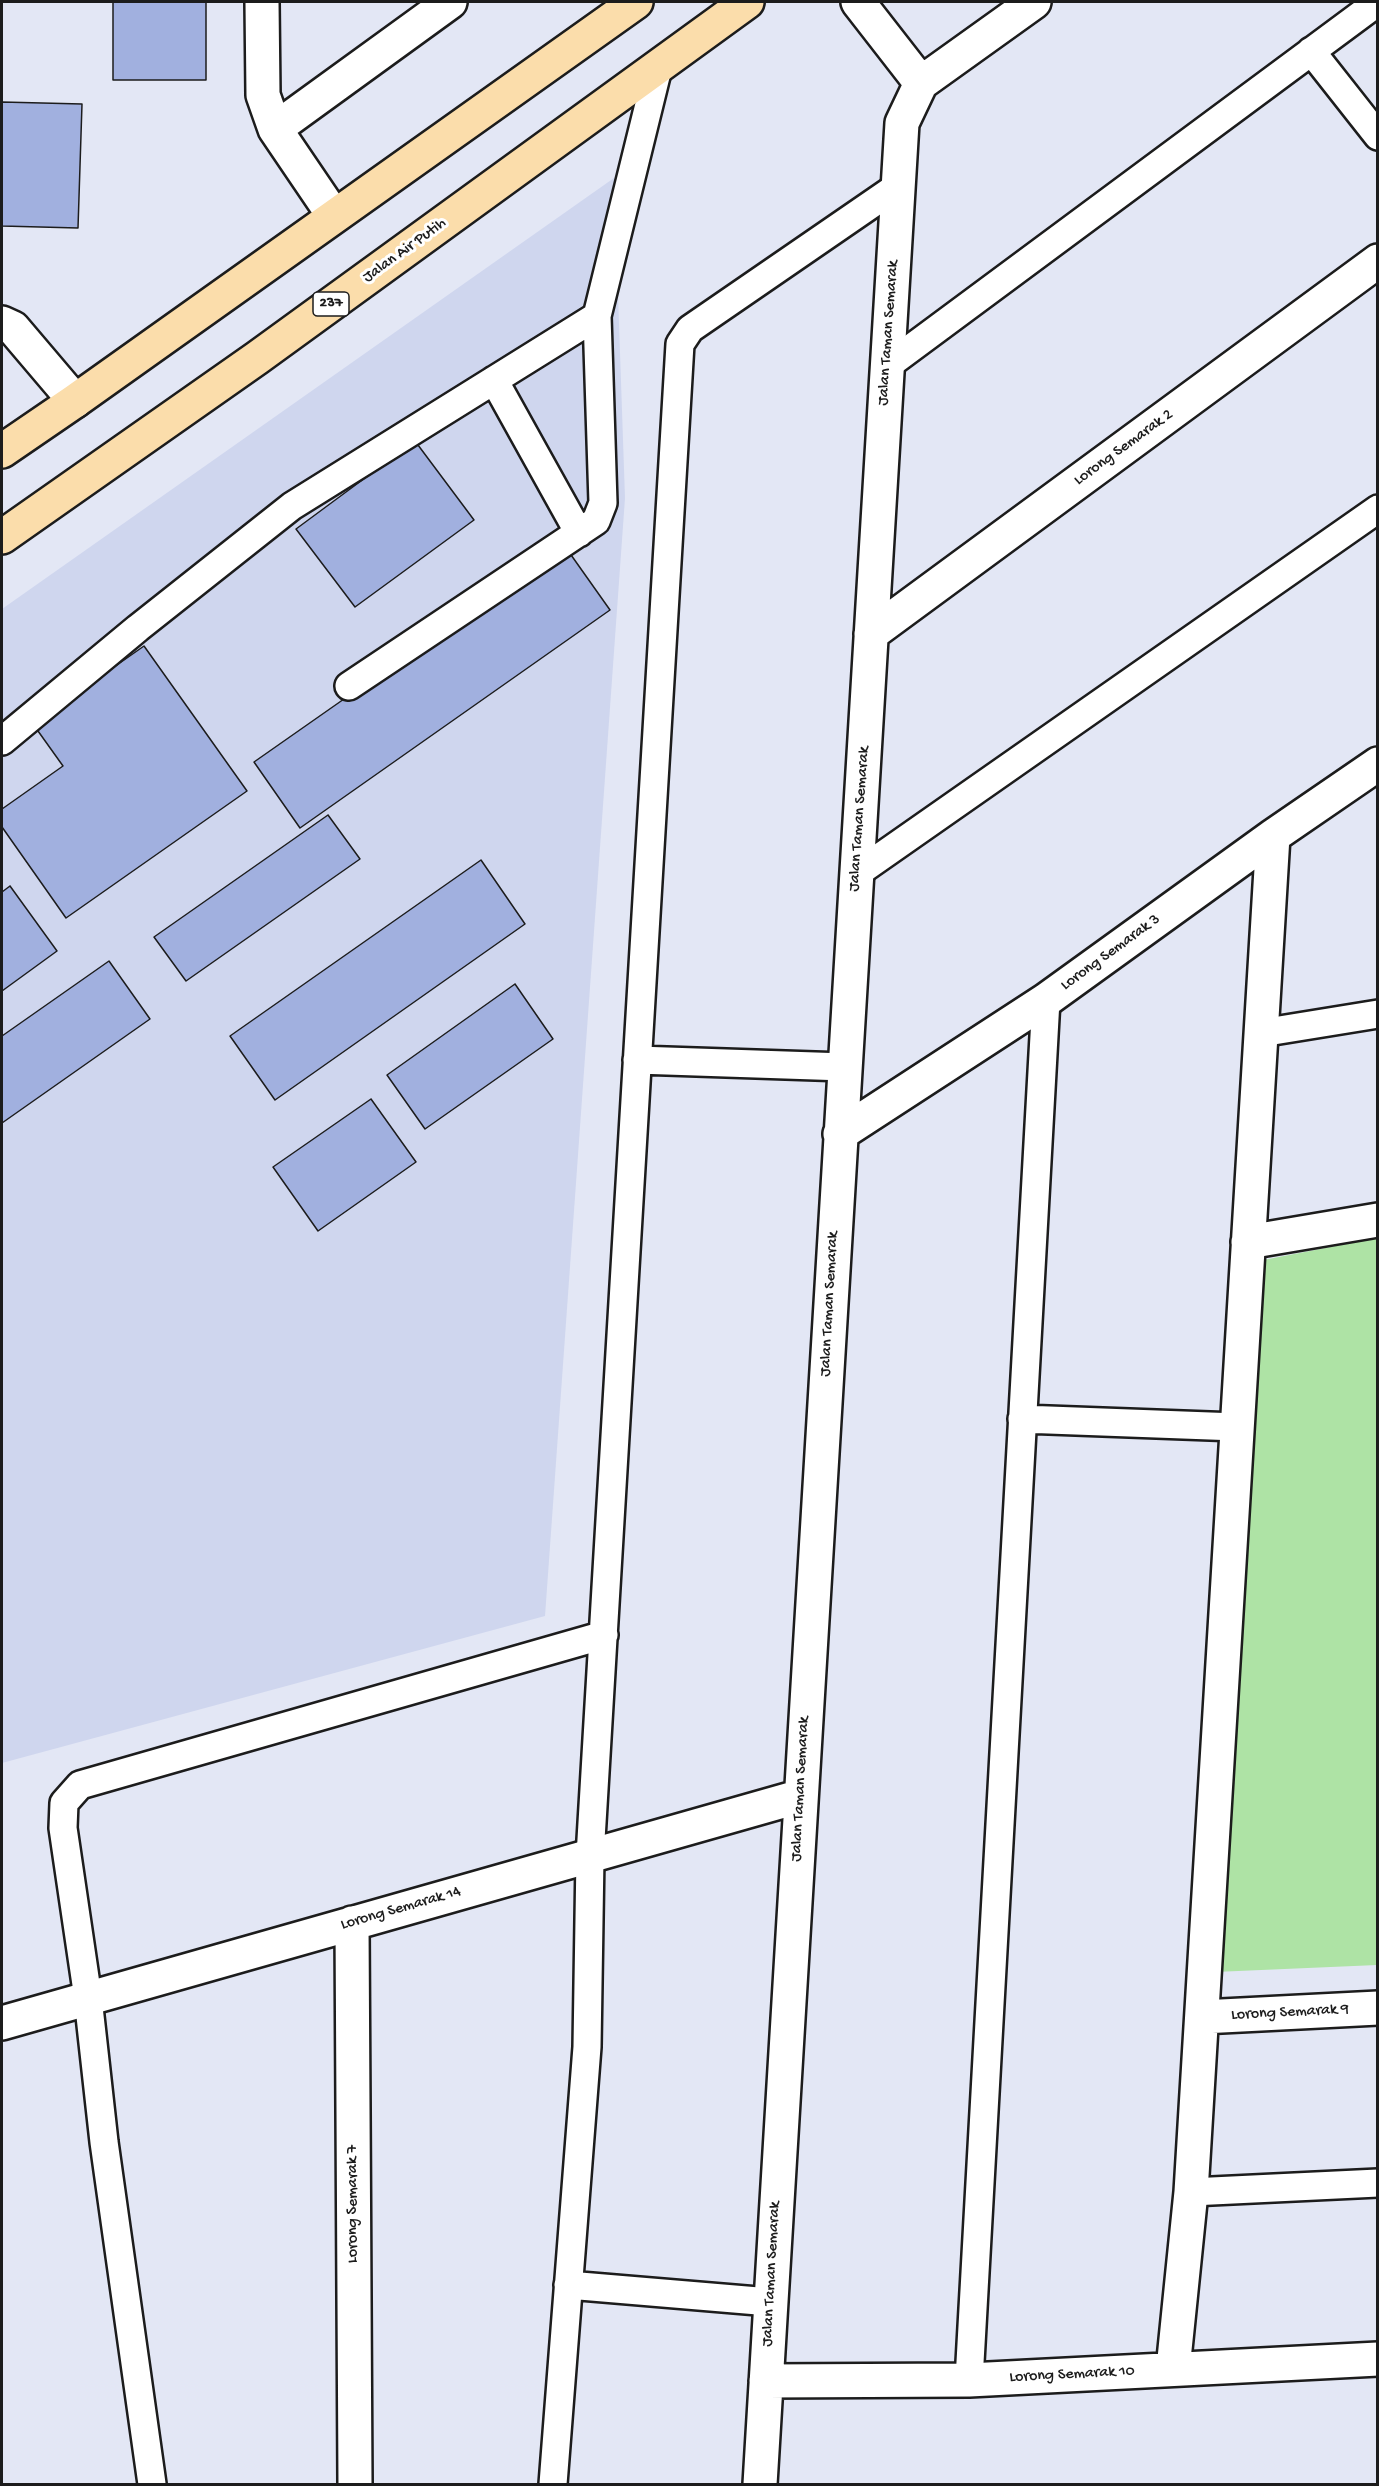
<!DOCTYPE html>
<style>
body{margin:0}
#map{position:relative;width:1379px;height:2486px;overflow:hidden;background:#e3e7f5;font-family:"Gochi Hand",sans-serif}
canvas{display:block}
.frame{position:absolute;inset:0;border:3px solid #1c1c1c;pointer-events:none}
</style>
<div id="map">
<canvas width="1379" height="2486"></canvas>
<div class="frame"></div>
</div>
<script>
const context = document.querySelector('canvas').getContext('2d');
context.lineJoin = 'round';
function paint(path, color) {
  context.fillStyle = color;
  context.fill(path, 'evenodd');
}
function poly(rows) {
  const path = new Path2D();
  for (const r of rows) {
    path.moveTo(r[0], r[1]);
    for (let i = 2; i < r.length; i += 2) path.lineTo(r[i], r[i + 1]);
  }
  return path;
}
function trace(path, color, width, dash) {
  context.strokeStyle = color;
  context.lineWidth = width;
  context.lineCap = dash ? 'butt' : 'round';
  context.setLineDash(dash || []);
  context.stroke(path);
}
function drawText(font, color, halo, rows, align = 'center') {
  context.font = font + ' "Gochi Hand",sans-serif';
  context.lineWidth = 6;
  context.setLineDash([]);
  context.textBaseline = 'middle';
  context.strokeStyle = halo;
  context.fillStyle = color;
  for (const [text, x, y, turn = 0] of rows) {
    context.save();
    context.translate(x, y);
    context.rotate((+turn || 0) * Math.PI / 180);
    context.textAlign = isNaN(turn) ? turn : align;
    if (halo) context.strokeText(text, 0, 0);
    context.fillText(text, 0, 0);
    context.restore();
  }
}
const built = poly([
 [614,178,625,498,545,1616,2,1763,2,609]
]);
const green = poly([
 [1377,1238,1377,1965,1215,1972,1253,1262]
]);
const building = poly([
 [113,2,206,2,206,80,113,80,113,2],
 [2,102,82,104,78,228,2,226,2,102],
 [415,441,474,520,355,607,296,529,415,441],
 [564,545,610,610,300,828,254,762,564,545],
 [144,646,247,791,66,918,2,827,2,809,63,766,33,724,144,646],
 [328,815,360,859,186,981,154,937,328,815],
 [481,860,525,924,275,1100,230,1036,481,860],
 [10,886,57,951,2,991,2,892,10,886],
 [109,961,150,1019,2,1123,2,1036,109,961],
 [515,984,553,1039,425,1129,387,1075,515,984],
 [371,1099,416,1162,318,1231,273,1167,371,1099]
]);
const service = poly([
 [1311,51,1378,136],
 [887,366,1378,2],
 [494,380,579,533],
 [349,686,596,521,603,503,597,316,658,68],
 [2,741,138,628,292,506,597,316],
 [856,874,1378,509],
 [1261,1033,1378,1014],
 [637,1060,845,1067],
 [1022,1419,1237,1427],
 [1191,2192,1378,2183],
 [568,2285,770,2302],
 [969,2380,1046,1000],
 [152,2484,104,2142,88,1998,63,1828,64,1803,80,1785,604,1635],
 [553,2484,587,2047,590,1856,680,344,690,329,898,186]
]);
const minor = poly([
 [262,2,263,95,275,129,334,216],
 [858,2,921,83],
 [275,129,450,2],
 [2,323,13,328,75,401],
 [871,634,1378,261],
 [840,1134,1046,1000,1273,836,1378,764],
 [1248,1242,1378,1220],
 [352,1923,355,2484],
 [1202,2017,1378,2008],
 [2,2023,801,1796],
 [1173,2369,1191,2192,1273,836],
 [766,2381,969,2380,1378,2359],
 [760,2484,902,123,921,83,1034,2]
]);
const primary = poly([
 [2,451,75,401,636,2],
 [2,537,257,358,747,2]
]);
const shields = [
 [331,304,36]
];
const shieldNames = [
 ["237",331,304]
];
const streetNames = [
 ["Jalan Air Putih",405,251,-36],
 ["Jalan Taman Semarak",889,333,-86],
 ["Lorong Semarak 2",1124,448,-36],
 ["Jalan Taman Semarak",860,819,-86],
 ["Lorong Semarak 3",1111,953,-36],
 ["Jalan Taman Semarak",830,1304,-87],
 ["Jalan Taman Semarak",801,1789,-87],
 ["Lorong Semarak 14",401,1909,-16],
 ["Lorong Semarak 9",1290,2013,-3],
 ["Lorong Semarak 7",354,2204,-90],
 ["Jalan Taman Semarak",772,2274,-87],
 ["Lorong Semarak 10",1072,2375,-3]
];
paint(built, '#cfd6ee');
paint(green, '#aee3a5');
paint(building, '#a1b0df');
trace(building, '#1c1c1c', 1.5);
trace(service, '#1c1c1c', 32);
trace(minor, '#1c1c1c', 38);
trace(primary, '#1c1c1c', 38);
trace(service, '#fff', 27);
trace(minor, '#fff', 33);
trace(primary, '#fbddab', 33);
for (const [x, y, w] of shields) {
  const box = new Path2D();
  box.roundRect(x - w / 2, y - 12, w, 24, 4.5);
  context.fillStyle = '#fff';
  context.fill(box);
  trace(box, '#1c1c1c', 1.5);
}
drawText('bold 15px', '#1c1c1c', null, shieldNames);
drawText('16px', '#1c1c1c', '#fff', streetNames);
</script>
